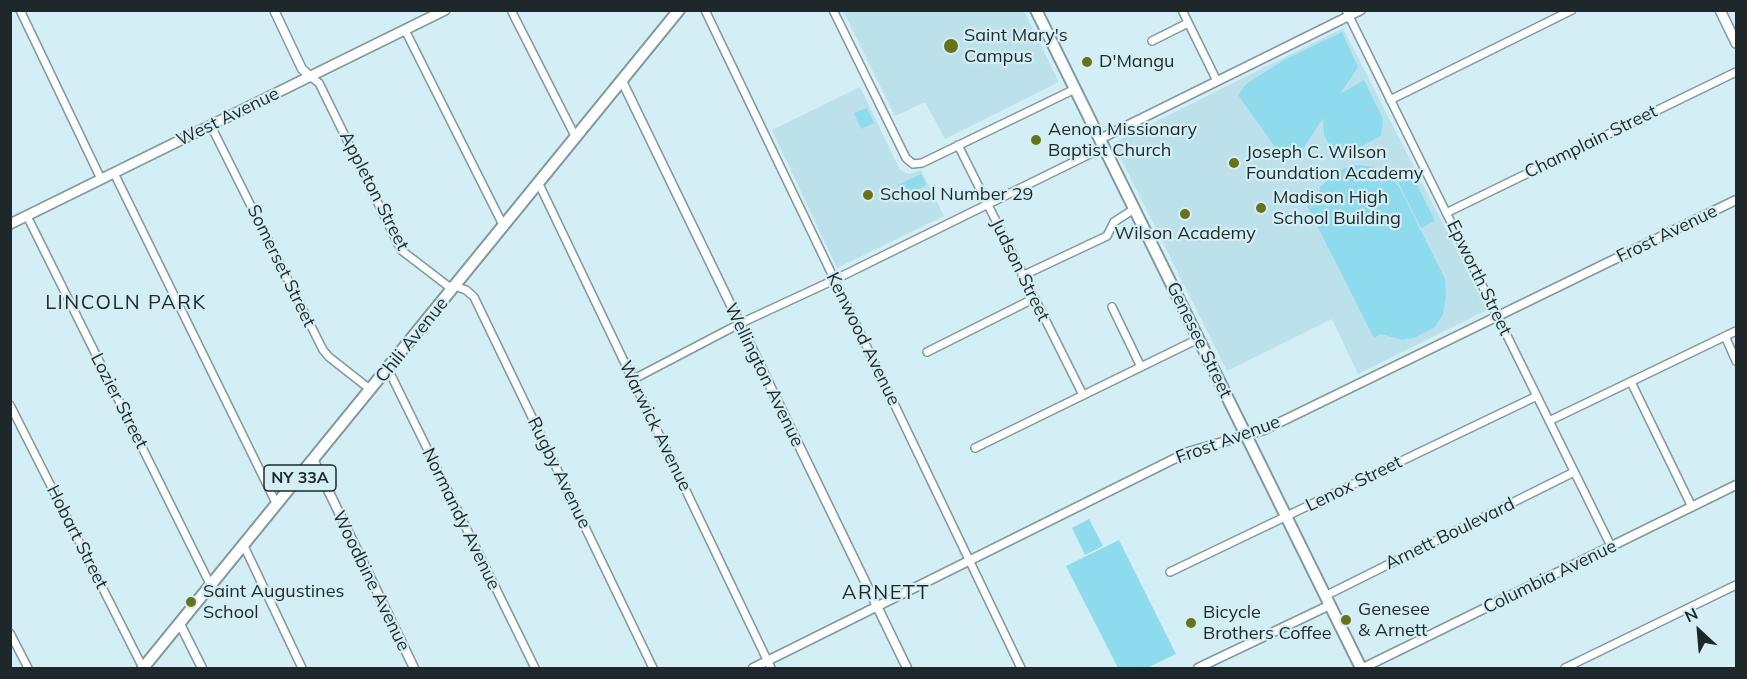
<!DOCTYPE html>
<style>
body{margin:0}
#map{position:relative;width:1747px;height:679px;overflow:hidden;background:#d3eff5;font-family:Mulish,sans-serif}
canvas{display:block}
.frame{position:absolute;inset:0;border:12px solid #1e282a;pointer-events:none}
.north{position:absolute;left:1669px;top:601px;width:60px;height:60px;-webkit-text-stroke:4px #d3eff5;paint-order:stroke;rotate:334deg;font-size:16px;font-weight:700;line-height:24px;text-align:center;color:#1e282a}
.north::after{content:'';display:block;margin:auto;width:21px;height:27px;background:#1e282a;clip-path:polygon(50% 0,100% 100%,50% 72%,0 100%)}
</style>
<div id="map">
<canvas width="1747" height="679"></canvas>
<div class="frame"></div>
<div class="north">N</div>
</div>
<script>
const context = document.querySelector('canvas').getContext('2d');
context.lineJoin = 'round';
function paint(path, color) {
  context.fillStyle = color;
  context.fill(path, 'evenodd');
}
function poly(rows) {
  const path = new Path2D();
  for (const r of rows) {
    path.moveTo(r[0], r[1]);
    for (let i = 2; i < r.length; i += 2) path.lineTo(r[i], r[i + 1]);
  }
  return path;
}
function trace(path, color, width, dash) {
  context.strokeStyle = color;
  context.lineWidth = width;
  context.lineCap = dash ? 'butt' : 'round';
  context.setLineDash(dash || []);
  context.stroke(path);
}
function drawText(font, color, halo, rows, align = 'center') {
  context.font = font + ' Mulish,sans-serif';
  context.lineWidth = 4.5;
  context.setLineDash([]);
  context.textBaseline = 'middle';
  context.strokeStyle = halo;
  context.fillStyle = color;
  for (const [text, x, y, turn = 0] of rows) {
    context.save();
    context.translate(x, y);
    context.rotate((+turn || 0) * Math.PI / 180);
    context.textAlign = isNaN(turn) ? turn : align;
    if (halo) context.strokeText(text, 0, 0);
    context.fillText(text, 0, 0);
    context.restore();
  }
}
const built = poly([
 [843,11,1024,11,1059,82,945,139,925,102,895,116],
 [1343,28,1487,310,1358,374,1332,319,1227,371,1113,143],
 [860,87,900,170,909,174,921,170,944,216,837,268,772,130]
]);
const green = poly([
 [1342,32,1358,67,1340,94,1364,80,1383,119,1381,136,1337,159,1324,135,1323,118,1302,150,1285,161,1238,95,1246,84,1284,60],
 [867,108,874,123,861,129,854,113],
 [1357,165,1374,167,1389,175,1399,187,1445,279,1446,297,1443,314,1435,327,1416,337,1402,340,1381,334,1374,338,1302,196,1310,191,1316,203,1320,187,1339,170],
 [1411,173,1435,221,1421,228,1397,180],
 [921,174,926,185,904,197,898,185],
 [1089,519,1103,546,1085,555,1072,528],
 [1119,540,1176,654,1147,668,1118,668,1066,566]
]);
const minor = poly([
 [20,10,101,179],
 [511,10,576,138],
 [705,10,1021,668],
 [833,10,906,158,913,164,922,163,1075,89],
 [1182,10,1217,81],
 [1346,10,1611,546],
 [405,30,504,227],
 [1152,41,1188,23],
 [311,77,319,83,401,250,448,286,455,286,466,290,474,297,653,668],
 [1390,100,1572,10],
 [211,126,323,350,329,357,371,390],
 [958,145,1083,395],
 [114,173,277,505],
 [539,184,771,668],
 [1446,213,1736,72],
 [27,216,211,586],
 [1022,276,1107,236,1114,222,1134,209],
 [1112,307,1141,367],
 [1725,336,1736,361],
 [927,352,1033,299],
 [388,369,535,668],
 [632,380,739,324,834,280,1104,147],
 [1631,382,1692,507],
 [10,405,143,668],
 [1549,421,1736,331],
 [975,448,1198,339],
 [244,546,302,668],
 [1170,572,1537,396],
 [1325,596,1574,472],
 [10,633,28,668],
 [1565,668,1736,585]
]);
const tertiary = poly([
 [274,10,302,69,311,77],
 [622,81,907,668],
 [1100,139,1361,10],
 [314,461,414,668],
 [180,624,202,668],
 [753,668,1188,452,1264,430,1736,200],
 [1198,668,1330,605],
 [1363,668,1736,485]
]);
const secondary = poly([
 [1720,10,1736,43],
 [10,224,445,10]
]);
const primary = poly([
 [1036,10,1361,668],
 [143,668,679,10]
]);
const markers = [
 [951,46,8,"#697119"],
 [1087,62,6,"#697119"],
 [1036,140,6,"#697119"],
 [1234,163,6,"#697119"],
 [868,195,6,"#697119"],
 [1261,208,6,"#697119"],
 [1185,214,6,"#697119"],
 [191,602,6,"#697119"],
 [1346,620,6,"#697119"],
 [1191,623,6,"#697119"]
];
const shields = [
 [300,478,72]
];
const shieldNames = [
 ["NY 33A",300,478]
];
const poiNames = [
 ["Saint Mary's",964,36],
 ["Campus",964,57],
 ["D'Mangu",1099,62],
 ["Aenon Missionary",1048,130],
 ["Baptist Church",1048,151],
 ["Joseph C. Wilson",1246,153],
 ["Foundation Academy",1246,174],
 ["School Number 29",880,195],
 ["Madison High",1273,198],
 ["School Building",1273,219],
 ["Wilson Academy",1185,234,"center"],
 ["Saint Augustines",203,592],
 ["School",203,613],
 ["Genesee",1358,610],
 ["& Arnett",1358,631],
 ["Bicycle",1203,613],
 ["Brothers Coffee",1203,634]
];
const streetNames = [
 ["West Avenue",228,117,-26],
 ["Champlain Street",1591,142,-26],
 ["Appleton Street",374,191,63],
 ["Frost Avenue",1667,234,-26],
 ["Somerset Street",281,266,64],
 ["Judson Street",1020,270,64],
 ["Epworth Street",1479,278,64],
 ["Kenwood Avenue",863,339,64],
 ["Chili Avenue",412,340,-51],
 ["Genesee Street",1199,340,64],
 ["Wellington Avenue",764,375,64],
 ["Lozier Street",119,401,63],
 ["Warwick Avenue",655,426,64],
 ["Frost Avenue",1228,440,-20],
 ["Rugby Avenue",559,473,64],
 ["Lenox Street",1354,484,-26],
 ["Normandy Avenue",461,519,64],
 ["Arnett Boulevard",1450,534,-26],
 ["Hobart Street",77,537,63],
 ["Columbia Avenue",1550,577,-26],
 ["Woodbine Avenue",371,581,64]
];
const neighbourhoodNames = [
 ["LINCOLN PARK",126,303],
 ["ARNETT",886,593]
];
paint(built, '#bde1ea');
paint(green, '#8ddbec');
trace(minor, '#7f999f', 10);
trace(tertiary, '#7f999f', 11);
trace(secondary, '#7f999f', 12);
trace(primary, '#7f999f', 14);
trace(minor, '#fff', 7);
trace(tertiary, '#fff', 8);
trace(secondary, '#fff', 9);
trace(primary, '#fff', 10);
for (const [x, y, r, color] of markers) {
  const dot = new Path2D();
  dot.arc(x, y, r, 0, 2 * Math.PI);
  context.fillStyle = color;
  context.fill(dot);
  trace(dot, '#d3eff5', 2);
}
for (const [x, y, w] of shields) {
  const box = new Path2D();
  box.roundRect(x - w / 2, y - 13, w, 26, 4.5);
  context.fillStyle = '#d3eff5';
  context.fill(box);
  trace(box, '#1e282a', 1.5);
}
drawText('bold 16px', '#1e282a', null, shieldNames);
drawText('18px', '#1e282a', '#d3eff5', poiNames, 'left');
drawText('18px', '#1e282a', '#d3eff5', streetNames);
context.letterSpacing = '1.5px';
drawText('20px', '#1e282a', '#d3eff5', neighbourhoodNames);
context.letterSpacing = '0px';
</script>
